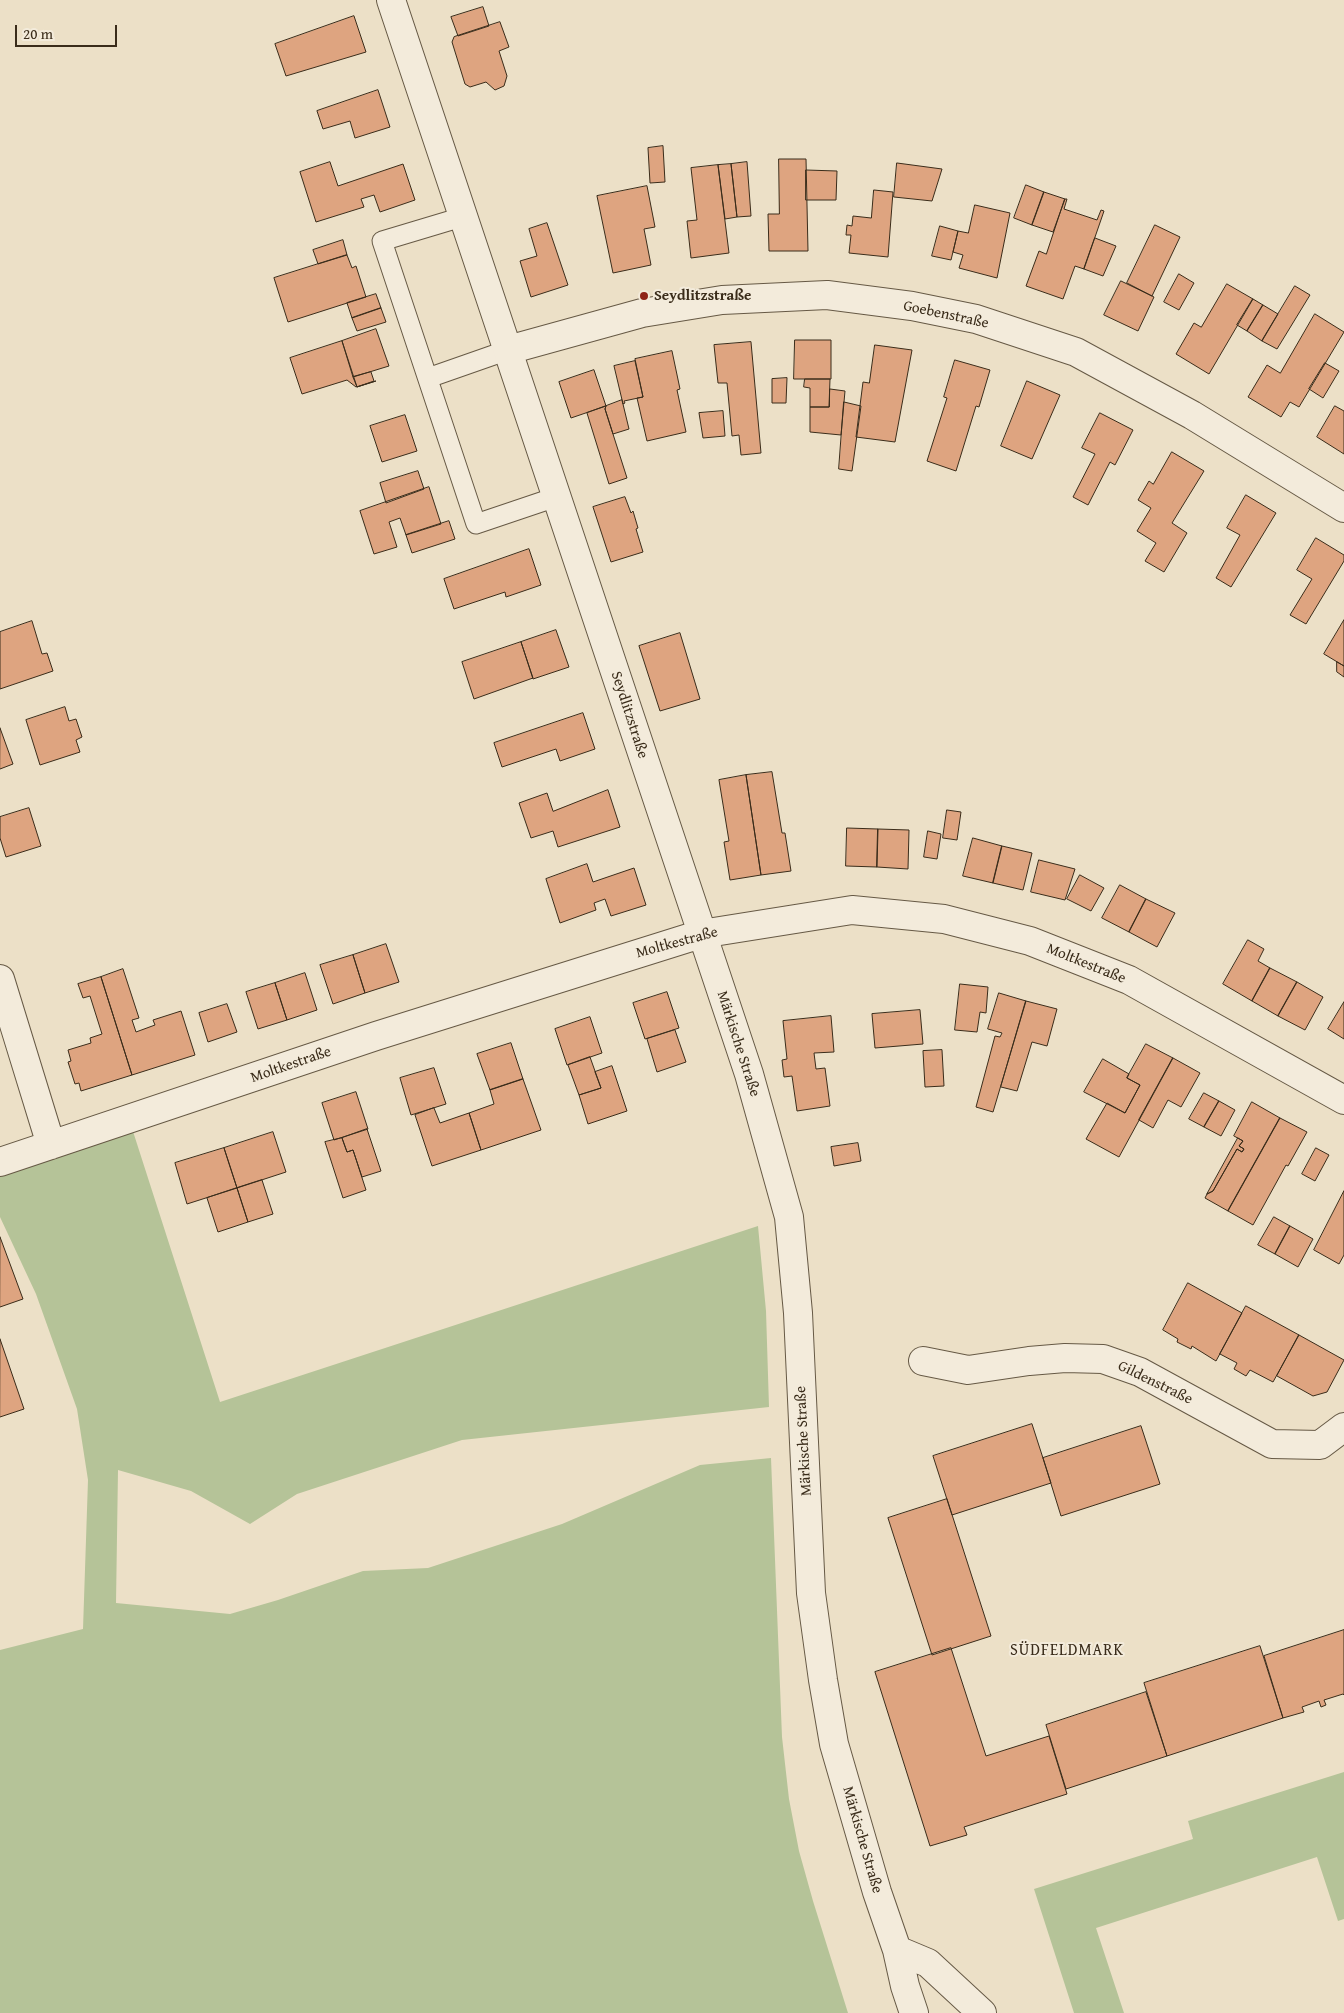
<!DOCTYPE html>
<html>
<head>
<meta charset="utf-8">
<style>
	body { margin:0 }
	#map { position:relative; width:1344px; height:2013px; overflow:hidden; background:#ece0c7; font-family:"Gentium Book Plus",serif }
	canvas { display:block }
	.scale { position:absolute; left:15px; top:25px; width:102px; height:22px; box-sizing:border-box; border:2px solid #3a2c1a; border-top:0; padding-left:6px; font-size:15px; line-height:18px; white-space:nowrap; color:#3a2c1a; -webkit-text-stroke:4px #f3ebdb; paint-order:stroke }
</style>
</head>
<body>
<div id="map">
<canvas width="1344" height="2013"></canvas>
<div class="scale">20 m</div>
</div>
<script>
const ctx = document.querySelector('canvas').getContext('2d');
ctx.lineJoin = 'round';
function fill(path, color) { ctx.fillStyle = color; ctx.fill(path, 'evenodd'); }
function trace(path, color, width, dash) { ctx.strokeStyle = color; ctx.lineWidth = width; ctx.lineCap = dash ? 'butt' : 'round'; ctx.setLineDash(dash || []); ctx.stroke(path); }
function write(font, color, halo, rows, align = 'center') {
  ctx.font = font + ' "Gentium Book Plus",serif'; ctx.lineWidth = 4; ctx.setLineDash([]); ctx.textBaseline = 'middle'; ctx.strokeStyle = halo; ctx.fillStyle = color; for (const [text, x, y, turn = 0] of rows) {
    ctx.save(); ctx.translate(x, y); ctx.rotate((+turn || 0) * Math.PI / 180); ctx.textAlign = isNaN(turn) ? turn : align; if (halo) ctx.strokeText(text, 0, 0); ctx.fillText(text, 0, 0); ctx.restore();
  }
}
fill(new Path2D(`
	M129,1119l91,283 538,-176 8,85 3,96 -307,33 -165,54 -47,30 -59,-33 -73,-21 -2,133 114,11 48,-14 85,-29 65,-3 134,-44 138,-59 71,-7 11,279 7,62 10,52 14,50 35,112h-848v-363l83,-21 5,-149 -11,-71 -41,-115 -36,-77v-55z
	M1344,1772v147l-6,2 -21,-64 -221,71 28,85h-50l-40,-124 159,-50 -5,-18z`), '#b5c398');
const building = new Path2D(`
	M483,7l6,19 -31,10 -7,-19z
	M354,16l12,36 -80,24 -11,-32z
	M500,22l9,25 -10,4 8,25 -3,10 -9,4 -9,-8 -16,5 -5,-3 -13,-42 2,-5z
	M378,90l12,37 -35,11 -5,-17 -27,8 -6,-18z
	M663,146l2,36 -15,1 -2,-35z
	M779,159h27l2,92h-39l-1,-37h11z
	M330,162l8,24 65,-22 12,36 -35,12 -6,-17 -13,4 3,8 -48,15 -16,-50z
	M747,162l4,54 -14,1 -6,-53z
	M897,163l45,6 -10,32 -38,-4z
	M731,164l6,53 -12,2 -7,-54z
	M718,165l11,88 -38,5 -4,-37 10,-1 -6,-52z
	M806,170l31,1 -1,29h-30z
	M1026,185l18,7 -12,33 -18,-7z
	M647,186l8,41 -11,2 7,36 -38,8 -16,-77z
	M874,190l19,2 -5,65 -39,-4 2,-18h-5l1,-10 5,1 1,-10 18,2z
	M1044,192l21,7 -12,33 -21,-7z
	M1065,199h2l-3,10 33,11 4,-10 3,1 -20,58 -9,-3 -12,33 -37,-13 13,-35 7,3z
	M975,205l35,8 -13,65 -38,-10 4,-13 -10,-3 5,-21 10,2z
	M547,223l21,62 -37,12 -11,-36 17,-5 -8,-27z
	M1155,225l25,12 -28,59 -25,-13z
	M940,226l18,5 -7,29 -19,-4z
	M1095,238l21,8 -13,30 -19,-7z
	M343,240l4,15 -29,9 -5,-14z
	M347,255l5,13 4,-2 10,31 -78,25 -14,-44z
	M1179,274l15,9 -15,27 -15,-8z
	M1121,281l33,16 -16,34 -34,-16z
	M1227,284l26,15 -44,75 -33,-20 18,-31 7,4z
	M1295,286l15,9 -33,54 -15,-8z
	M376,294l5,14 -29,10 -5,-15z
	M1253,299l10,6 -16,26 -10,-6z
	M1263,305l15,9 -16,27 -15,-10z
	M381,308l5,14 -29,9 -5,-13z
	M1315,314l29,18 -45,75 -9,-5 -9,15 -33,-20 19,-32 13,8z
	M376,329l13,37 -36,11 -11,-36z
	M795,340h36v39h-37z
	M342,341l15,46 19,-6 -20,6 -9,-7 -45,14 -12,-36z
	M751,342l10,111 -20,2 -2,-20 -7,1 -5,-53h-9l-4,-38z
	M875,345l37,5 -17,92 -39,-5 7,-55 6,1z
	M672,351l8,38 -3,1 9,42 -39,9 -10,-43 6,-1 -8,-38z
	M955,360l35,10 -11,37 -3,-1 -20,65 -29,-10 20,-63 -3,-1z
	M635,361l8,36 -19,4 1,2 -2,1 -9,-38z
	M1325,363l14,8 -16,27 -14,-9z
	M594,370l12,36 -35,12 -12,-36z
	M371,372l3,9 -17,6 -4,-10z
	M787,378l-1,25h-14v-24z
	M805,379h25l-1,28h-19v-19l-6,-1z
	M1027,381l33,14 -28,64 -31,-13z
	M830,389l15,2 -4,44 -31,-3v-25h19z
	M622,400l7,29 -16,5 -8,-25 1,-3z
	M844,402l17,4 -9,65 -13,-2z
	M606,406l-1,3 22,69 -18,6 -22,-71z
	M1335,406l9,5v43l-27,-17z
	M723,411l2,25 -22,2 -4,-25z
	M1100,413l33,17 -18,35 -5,-3 -22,43 -15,-8 22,-43 -13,-6z
	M405,415l12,36 -35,11 -12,-36z
	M1172,452l32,19 -32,52 15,10 -23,39 -19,-11 11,-18 -19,-12 14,-23 -13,-8 11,-19 4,3z
	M418,471l6,18 -38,14 -6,-20z
	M429,487l12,37 -35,11 -6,-17 -11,4 8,25 -23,7 -14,-43z
	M1246,495l30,18 -45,74 -15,-9 24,-43 -13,-7z
	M625,497l6,16 2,-2 5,17 -2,1 7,23 -32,10 -18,-55z
	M449,521l6,18 -43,14 -6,-18z
	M1316,538l28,17v6l-38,63 -16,-9 22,-36 -15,-9z
	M529,549l12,36 -35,12 -1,-5 -51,17 -10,-30z
	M1344,620v46l-20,-12z
	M32,621l10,33 5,-1 6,18 -53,18v-57z
	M556,630l13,37 -36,12 -12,-37z
	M680,633l20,66 -40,12 -21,-65z
	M521,642l12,36 -59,21 -12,-37z
	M1337,662l7,4v11l-7,-5z
	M65,707l4,14 7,-2 6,18 -6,3 4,12 -40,13 -14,-45z
	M583,713l12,36 -35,12 -4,-12 -54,18 -8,-24z
	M0,728l13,36 -13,5z
	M772,772l10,61h3l6,38 -30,4 -15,-100z
	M746,775l15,100 -31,5 -6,-38 5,-1 -10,-61z
	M608,790l12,37 -62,20 -5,-16 -22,7 -12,-35 28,-10 6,18z
	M29,808l12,38 -35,11 -6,-19v-21z
	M947,810l14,2 -4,28 -14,-2z
	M847,828l31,1 -1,38 -31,-1z
	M878,829l31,1 -1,39 -31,-2z
	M928,831l13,3 -4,25 -13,-2z
	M973,838l29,8 -9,37 -30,-7z
	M1002,846l30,7 -9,37 -30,-7z
	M1039,860l36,9 -10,31 -34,-8z
	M587,864l6,18 41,-14 12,37 -35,11 -6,-17 -11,4 2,7 -36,13 -14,-44z
	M1080,875l24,13 -13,23 -24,-12z
	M1120,885l26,14 -17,33 -27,-14z
	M1146,899l29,14 -18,34 -28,-15z
	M1248,940l16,9 -6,12 12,7 -18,33 -29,-17z
	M386,944l13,38 -34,11 -12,-38z
	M353,955l12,38 -32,11 -13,-39z
	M1270,968l27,14 -19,34 -26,-15z
	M123,969l16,49 -7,2 4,12 19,-7 -2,-5 28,-9 14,44 -63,20 -31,-98z
	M305,973l12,37 -30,10 -12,-37z
	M101,977l31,98 -51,16 -2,-8 -4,1 -7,-22 3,-1 -3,-11 23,-7 -1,-5 12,-4 -12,-38 -7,2 -5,-14z
	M1297,982l26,15 -18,33 -27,-14z
	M275,983l12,37 -29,9 -12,-37z
	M960,984l28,3 -2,26 -6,-1 -3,20 -22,-2z
	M667,992l12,36 -34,11 -12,-36z
	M999,993l27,8 -33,111 -17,-5 19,-71 5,1 2,-4 -14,-4z
	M1026,1001l31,8 -10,37 -15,-4 -15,49 -16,-4z
	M1344,1002v37l-16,-10z
	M227,1004l10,28 -29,10 -9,-29z
	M920,1010l3,34 -48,4 -3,-34z
	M831,1016l3,36 -20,1 2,16 9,-1 5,38 -33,5 -5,-35 -8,1 -2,-17 5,-1 -4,-38z
	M590,1017l12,36 -35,12 -12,-36z
	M675,1030l11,32 -29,10 -10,-33z
	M511,1043l12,36 -33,11 -13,-36z
	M1146,1044l27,14 -54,99 -33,-18 21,-36 18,10 15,-28 -13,-7z
	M942,1050l2,36 -19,1 -2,-36z
	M590,1057l11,31 -22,7 -11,-30z
	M1173,1058l27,15 -19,34 -13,-7 -15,28 -14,-8z
	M1103,1059l26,15 -2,4 13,7 -15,28 -41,-21z
	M612,1066l15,45 -39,13 -9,-29 22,-7 -6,-16z
	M434,1068l12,36 -35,11 -11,-37z
	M523,1079l18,51 -60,20 -12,-37 25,-9 -4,-14z
	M356,1092l12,37 -34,11 -12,-37z
	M1204,1093l15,8 -15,26 -15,-8z
	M1219,1101l16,9 -14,26 -17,-9z
	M1252,1102l28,16 -52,93 -23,-13 2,-4 6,-3 24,-42 5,3 2,-3 -5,-3 4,-5 -9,-5z
	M434,1108l6,15 29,-10 12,37 -49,16 -17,-51z
	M1280,1118l27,14 -19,34 -2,-1 -33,60 -25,-14z
	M367,1129l14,42 -19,6 -9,-27 -6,2 -5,-14z
	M273,1132l13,40 -49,16 -13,-40z
	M342,1138l5,14 6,-2 13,40 -23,8 -18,-56z
	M1238,1138l5,3 -4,5 5,3 -2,3 -5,-3 -24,42 -6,3z
	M858,1143l3,18 -27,5 -3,-19z
	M224,1148l13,40 -50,16 -12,-41z
	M1316,1148l13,7 -14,26 -13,-7z
	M262,1180l11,34 -25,8 -11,-34z
	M237,1188l11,34 -30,10 -11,-34z
	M1344,1191v64l-5,9 -25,-14z
	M1274,1217l16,9 -15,28 -17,-9z
	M1290,1226l23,13 -15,28 -23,-13z
	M0,1237l23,62 -23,8z
	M1188,1283l54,30 -26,48 -24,-15 -1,3 -14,-7 1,-3 -15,-9z
	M1246,1306l53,29 -26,47 -23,-12 -4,6 -12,-7 3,-6 -17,-9z
	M1299,1335l45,25 -17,32 -14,4 -36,-20z
	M0,1339l24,70 -24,8z
	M1032,1424l19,59 -99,32 -19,-59z
	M1141,1426l19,58 -99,32 -18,-58z
	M947,1499l44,137 -59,19 -44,-137z
	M1344,1630v65l-1,-1 -19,6 2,5 -5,2 -2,-6 -17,6 2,5 -21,6 -19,-62z
	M1260,1646l23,72 -116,38 -23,-73z
	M951,1648l35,108 63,-20 18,58 -103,33 3,8 -37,11 -55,-174z
	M1146,1692l21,64 -101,33 -20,-64z`);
fill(building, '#dea480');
trace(building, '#3a2c1a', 1);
const service = new Path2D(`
	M462,217l-80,24 94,283 80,-27
	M428,378l80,-28`);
const minor = new Path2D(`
	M391,0l358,1074 40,143 9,96 13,280 12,87 11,64 43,148 20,58 8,36 9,27
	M508,350l134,-37 80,-13 105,-5 85,11 64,13 100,33 116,63 152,93
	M0,979l51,166
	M0,1162l376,-126 325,-102 151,-24 92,9 86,22 99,39 215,120
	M923,1361l45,9 61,-9 36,-3 38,1 37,13 132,72 48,1 24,-18
	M897,1950l31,13 54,50`);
trace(service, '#665945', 21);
trace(minor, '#665945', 30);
trace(service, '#f3ebdb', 19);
trace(minor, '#f3ebdb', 28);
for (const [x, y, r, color] of [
	[644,296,5,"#8f2418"]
]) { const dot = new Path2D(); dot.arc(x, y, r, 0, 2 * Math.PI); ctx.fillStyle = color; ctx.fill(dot); trace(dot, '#f3ebdb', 2); }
write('bold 15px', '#3a2c1a', '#f3ebdb', [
	["Seydlitzstraße",654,296]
], 'left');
write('15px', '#3a2c1a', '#f3ebdb', [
	["Goebenstraße",946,315,12],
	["Seydlitzstraße",629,715,72],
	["Moltkestraße",677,943,-15],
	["Moltkestraße",1086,964,22],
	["Märkische Straße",738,1044,72],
	["Moltkestraße",291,1065,-19],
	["Gildenstraße",1155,1383,26],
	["Märkische Straße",804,1441,-93],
	["Märkische Straße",862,1840,74]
]);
ctx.letterSpacing = '1px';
write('16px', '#3a2c1a', '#f3ebdb', [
	["SÜDFELDMARK",1067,1651]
]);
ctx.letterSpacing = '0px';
</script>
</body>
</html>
